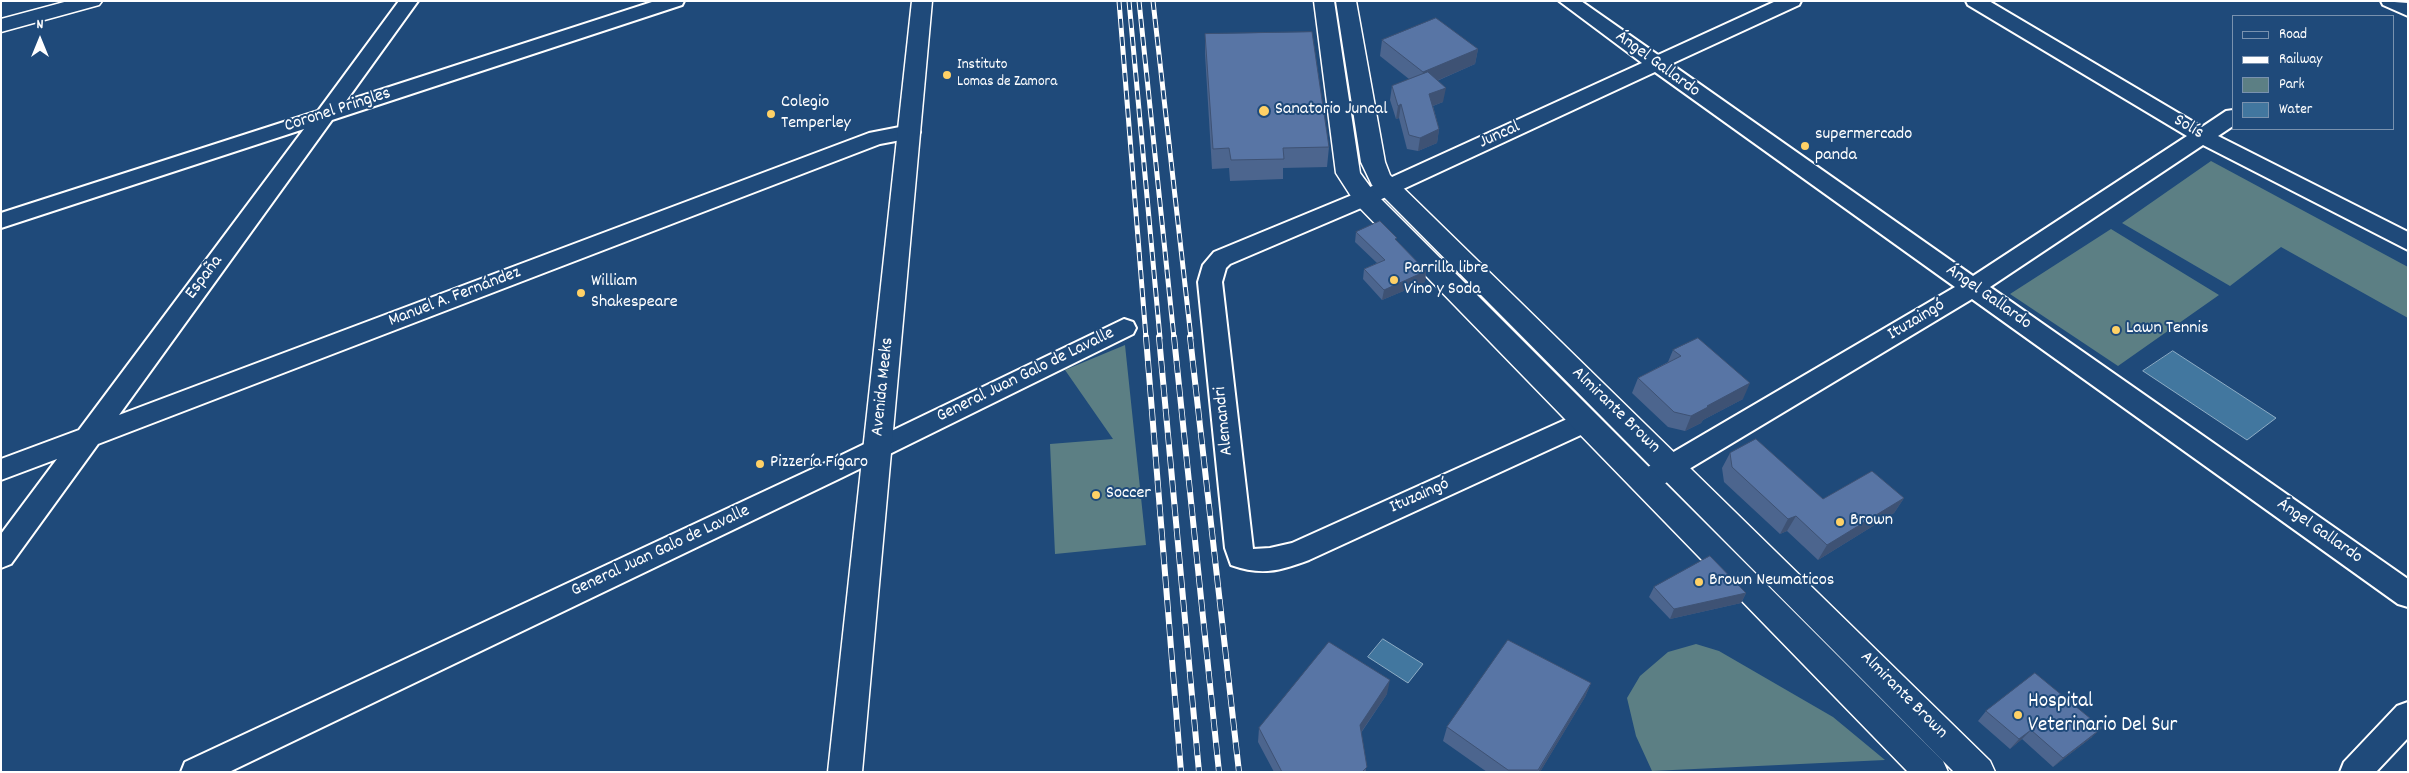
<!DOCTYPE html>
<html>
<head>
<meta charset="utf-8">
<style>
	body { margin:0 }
	#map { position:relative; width:2409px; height:773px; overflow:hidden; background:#1f4a7a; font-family:Dekko,sans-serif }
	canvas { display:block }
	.frame { position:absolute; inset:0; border:2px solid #fff; pointer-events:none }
	.legend { position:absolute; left:2232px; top:15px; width:162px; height:115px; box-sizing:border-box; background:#1f4a7a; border:1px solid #7992af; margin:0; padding:6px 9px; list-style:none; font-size:15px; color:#fff }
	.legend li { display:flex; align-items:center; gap:10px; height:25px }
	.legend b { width:25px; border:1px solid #7992af }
	.north { position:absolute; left:15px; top:15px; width:50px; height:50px; -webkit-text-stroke:4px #1f4a7a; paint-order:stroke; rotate:0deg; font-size:14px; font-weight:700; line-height:20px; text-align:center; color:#fff }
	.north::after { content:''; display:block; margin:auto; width:18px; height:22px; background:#fff; clip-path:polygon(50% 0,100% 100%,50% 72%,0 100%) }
</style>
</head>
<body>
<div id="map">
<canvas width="2409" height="773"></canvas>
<div class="frame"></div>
<ul class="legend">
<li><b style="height:6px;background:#1f4a7a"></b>Road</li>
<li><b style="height:6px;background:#fff"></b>Railway</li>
<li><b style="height:14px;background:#5c7f84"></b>Park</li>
<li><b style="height:14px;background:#42779f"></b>Water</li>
</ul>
<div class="north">N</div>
</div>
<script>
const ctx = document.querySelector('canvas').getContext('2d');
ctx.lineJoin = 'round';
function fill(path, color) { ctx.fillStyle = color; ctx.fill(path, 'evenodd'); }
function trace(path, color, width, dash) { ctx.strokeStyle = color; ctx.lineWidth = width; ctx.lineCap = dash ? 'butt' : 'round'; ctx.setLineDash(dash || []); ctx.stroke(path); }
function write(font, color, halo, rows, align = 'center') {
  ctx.font = font + ' Dekko,sans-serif'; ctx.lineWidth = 4; ctx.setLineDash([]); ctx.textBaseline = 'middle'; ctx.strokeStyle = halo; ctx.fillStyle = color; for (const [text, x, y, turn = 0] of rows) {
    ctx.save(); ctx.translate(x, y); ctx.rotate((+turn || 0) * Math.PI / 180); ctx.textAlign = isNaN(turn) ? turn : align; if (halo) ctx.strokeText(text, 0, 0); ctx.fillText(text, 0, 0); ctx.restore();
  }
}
fill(new Path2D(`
	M2211,161l197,106v51l-127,-71 -51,39 -108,-63z
	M2111,229l108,66 -101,71 -108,-72z
	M1125,345l21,200 -91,9 -5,-110 63,-5 -48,-69z
	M1696,644l23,7 114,66 52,43 -233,11 -16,-35 -9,-38 13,-22 28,-24z`), '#5c7f84');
const water = new Path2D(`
	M2173,351l103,67 -29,22 -104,-69z
	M1383,639l40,25 -15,19 -40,-26z`);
fill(water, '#42779f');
trace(water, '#8eadc5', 1);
const minor = new Path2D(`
	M399,1h19l-72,100 309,-100h29l-2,4 -350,115 -213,295 750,-282 41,-8 7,2 3,5 -3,5 -37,7 -782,300 -87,120 -10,4v-34l56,-75 -56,21v-21l78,-29 225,-301 -303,99v-15l317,-102z
	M1559,1h22l77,54 118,-54h25l-2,4 -128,59 302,212 214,-140 -219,-131 -2,-4h23l213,126 24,-16 7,-1v16l-15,10 190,96v18l-205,-105 -213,142 418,292v28l-10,-3 -426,-305 -318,191 -9,3 -9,-3 -4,-8 4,-8 319,-187 -300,-215 -282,131 -143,61 -4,4 -4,14 31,267 17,-1 22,-5 284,-128 9,-3 9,3 4,7 -4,7 -285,131c-30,11 -47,16 -78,5l-6,-17 -27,-266 5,-17 11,-13 143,-59 285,-130z
	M2381,1l27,2v13l-25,-11z
	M1124,319l9,3 3,6 -3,6 -290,143 -614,295h-48l4,-10 640,-299z
	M2408,702v36l-32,34h-36l4,-10 53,-56z`);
const tertiary = new Path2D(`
	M912,1h20l-70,771h-34z`);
const secondary = new Path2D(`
	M68,1h34l-3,4 -98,27v-13z
	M1314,1h20l26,172 14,19 569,569 5,11h-40l-552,-568 -20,-31z
	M1336,1h20l29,161 5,13 600,586 5,11h-41l-582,-587 -11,-23z`);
trace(minor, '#fff', 4);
trace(tertiary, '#fff', 3);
trace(secondary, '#fff', 3);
fill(minor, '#1f4a7a');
fill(tertiary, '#1f4a7a');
fill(secondary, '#1f4a7a');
const railFar1 = new Path2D(`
	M1119,1l27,337
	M1129,1l31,337
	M1139,1l35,337
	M1153,1l38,337`);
const rail = new Path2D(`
	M1146,337l35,435
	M1159,337l40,435
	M1174,337l45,435
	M1190,337l49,435`);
trace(railFar1, '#fff', 5);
trace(rail, '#fff', 6);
trace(railFar1, '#1f4a7a', 3, [9]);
trace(rail, '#1f4a7a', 4.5, [12]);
fill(new Path2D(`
	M1205,34l124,113 -2,20 -44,1v11l-53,2 -1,-13 -17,1 -7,-115z
	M1382,40l96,9 -3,15 -38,17 6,21 -10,4 6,23 -2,14 -19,8 -11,-2 -8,-31 -3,1 -6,-19 2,-14 17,-7 -29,-23z
	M1356,232l41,9 29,30 -1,11 -43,18 -19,-21 1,-10 13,-6 -22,-21z
	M1673,350l70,49 -40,21 -2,3 -16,8 -17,-4 -36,-34 6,-15 30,-16z
	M1730,453l93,46 81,-1 -10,15 -76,47 -31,-29 -7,3 -56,-52 -2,-14z
	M1654,587l92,6 -5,10 -71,16 -21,-22z
	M1591,683l-6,14 -45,75h-53l-44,-31 4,-14z
	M1387,694l-26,39 5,39h-92l-16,-30 1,-14z
	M1986,711l106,26 -39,30 -31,-28 -12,10 -32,-28z`), '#4c658e');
fill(new Path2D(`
	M1478,49l-3,15 -55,24 3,-16z
	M1446,88l-3,14 -16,6 2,-14z
	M1401,104l-2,14 -3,1 2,-13z
	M1439,129l-2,14 -19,8 2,-13z
	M1426,271l-1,11 -43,18 2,-10z
	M1750,383l-7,16 -40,21 -2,3 -16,8 6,-15 16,-10z
	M1904,498l-10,15 -76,47 9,-15z
	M1796,516l-9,15 -7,3 8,-15z
	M1746,593l-5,10 -71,16 4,-10z
	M1390,680l-3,14 -30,44 3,-13z
	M1591,683l-6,14 -45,75h-2z
	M2102,728l-10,9 -39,30 10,-9z
	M2031,730l-9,9 -12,10 9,-10z`), '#3e5274');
const building = new Path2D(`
	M1436,18l42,31 -55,23 -41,-32z
	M1312,32l17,115 -46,1 1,11 -53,1 -2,-12 -16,1 -8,-115z
	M1428,72l18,16 -17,6 10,35 -19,9 -11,-3 -8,-31 -3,2 -6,-20z
	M1380,221l17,17 -2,1 31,32 -42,19 -20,-21 21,-9 -29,-28z
	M1698,338l52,45 -43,23 1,1 -17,9 -17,-4 -36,-34 43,-22 -8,-6z
	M1756,439l67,60 49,-28 32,27 -77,47 -31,-29 -8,3 -56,-52 -2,-14z
	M1710,556l36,37 -72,16 -20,-22z
	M1508,640l83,43 -53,87h-30l-61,-43z
	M1329,642l61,38 -30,45 7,42 -5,5h-80l-23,-44z
	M2035,673l67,55 -39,30 -32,-28 -12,9 -33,-28z`);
fill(building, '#5875a5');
trace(building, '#3e5274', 1);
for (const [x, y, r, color] of [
	[947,75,5,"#ffd166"],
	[1264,111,6,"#ffd166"],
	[771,114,5,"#ffd166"],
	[1805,146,5,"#ffd166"],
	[1394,280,5,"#ffd166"],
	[581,293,5,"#ffd166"],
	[2116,330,5,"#ffd166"],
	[760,464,5,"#ffd166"],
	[1096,495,5,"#ffd166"],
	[1840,522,5,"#ffd166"],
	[1699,582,5,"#ffd166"],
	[2018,715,5,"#ffd166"]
]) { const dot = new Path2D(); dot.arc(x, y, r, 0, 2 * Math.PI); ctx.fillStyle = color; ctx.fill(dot); trace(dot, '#1f4a7a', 2); }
write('15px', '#fff', '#1f4a7a', [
	["Instituto",957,66],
	["Lomas de Zamora",957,83]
], 'left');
write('18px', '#fff', '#1f4a7a', [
	["Ángel Gallardo",1657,65,36],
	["Coronel Pringles",338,111,-18],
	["Solís",2188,128,30],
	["Juncal",1500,136,-24],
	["España",205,278,-53],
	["Manuel A. Fernández",455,298,-21],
	["Ángel Gallardo",1988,298,35],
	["Ituzaingó",1917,321,-31],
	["General Juan Galo de Lavalle",1026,376,-26],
	["Avenida Meeks",884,387,-84],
	["Almirante Brown",1615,411,44],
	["Alemandri",1225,421,-96],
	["Ituzaingó",1420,497,-24],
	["Ángel Gallardo",2319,532,35],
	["General Juan Galo de Lavalle",661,552,-25],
	["Almirante Brown",1903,696,45]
]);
write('18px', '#fff', '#1f4a7a', [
	["Colegio",781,104],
	["Temperley",781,125],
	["Sanatorio Juncal",1275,111],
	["supermercado",1815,136],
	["panda",1815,157],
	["Parrilla libre",1404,270],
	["Vino y Soda",1404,291],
	["William",591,283],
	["Shakespeare",591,304],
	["Lawn Tennis",2126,330],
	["Pizzería Fígaro",770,464],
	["Soccer",1106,495],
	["Brown",1850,522],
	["Brown Neumaticos",1709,582]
], 'left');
write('21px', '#fff', '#1f4a7a', [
	["Hospital",2028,703],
	["Veterinario Del Sur",2028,727]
], 'left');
</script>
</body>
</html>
